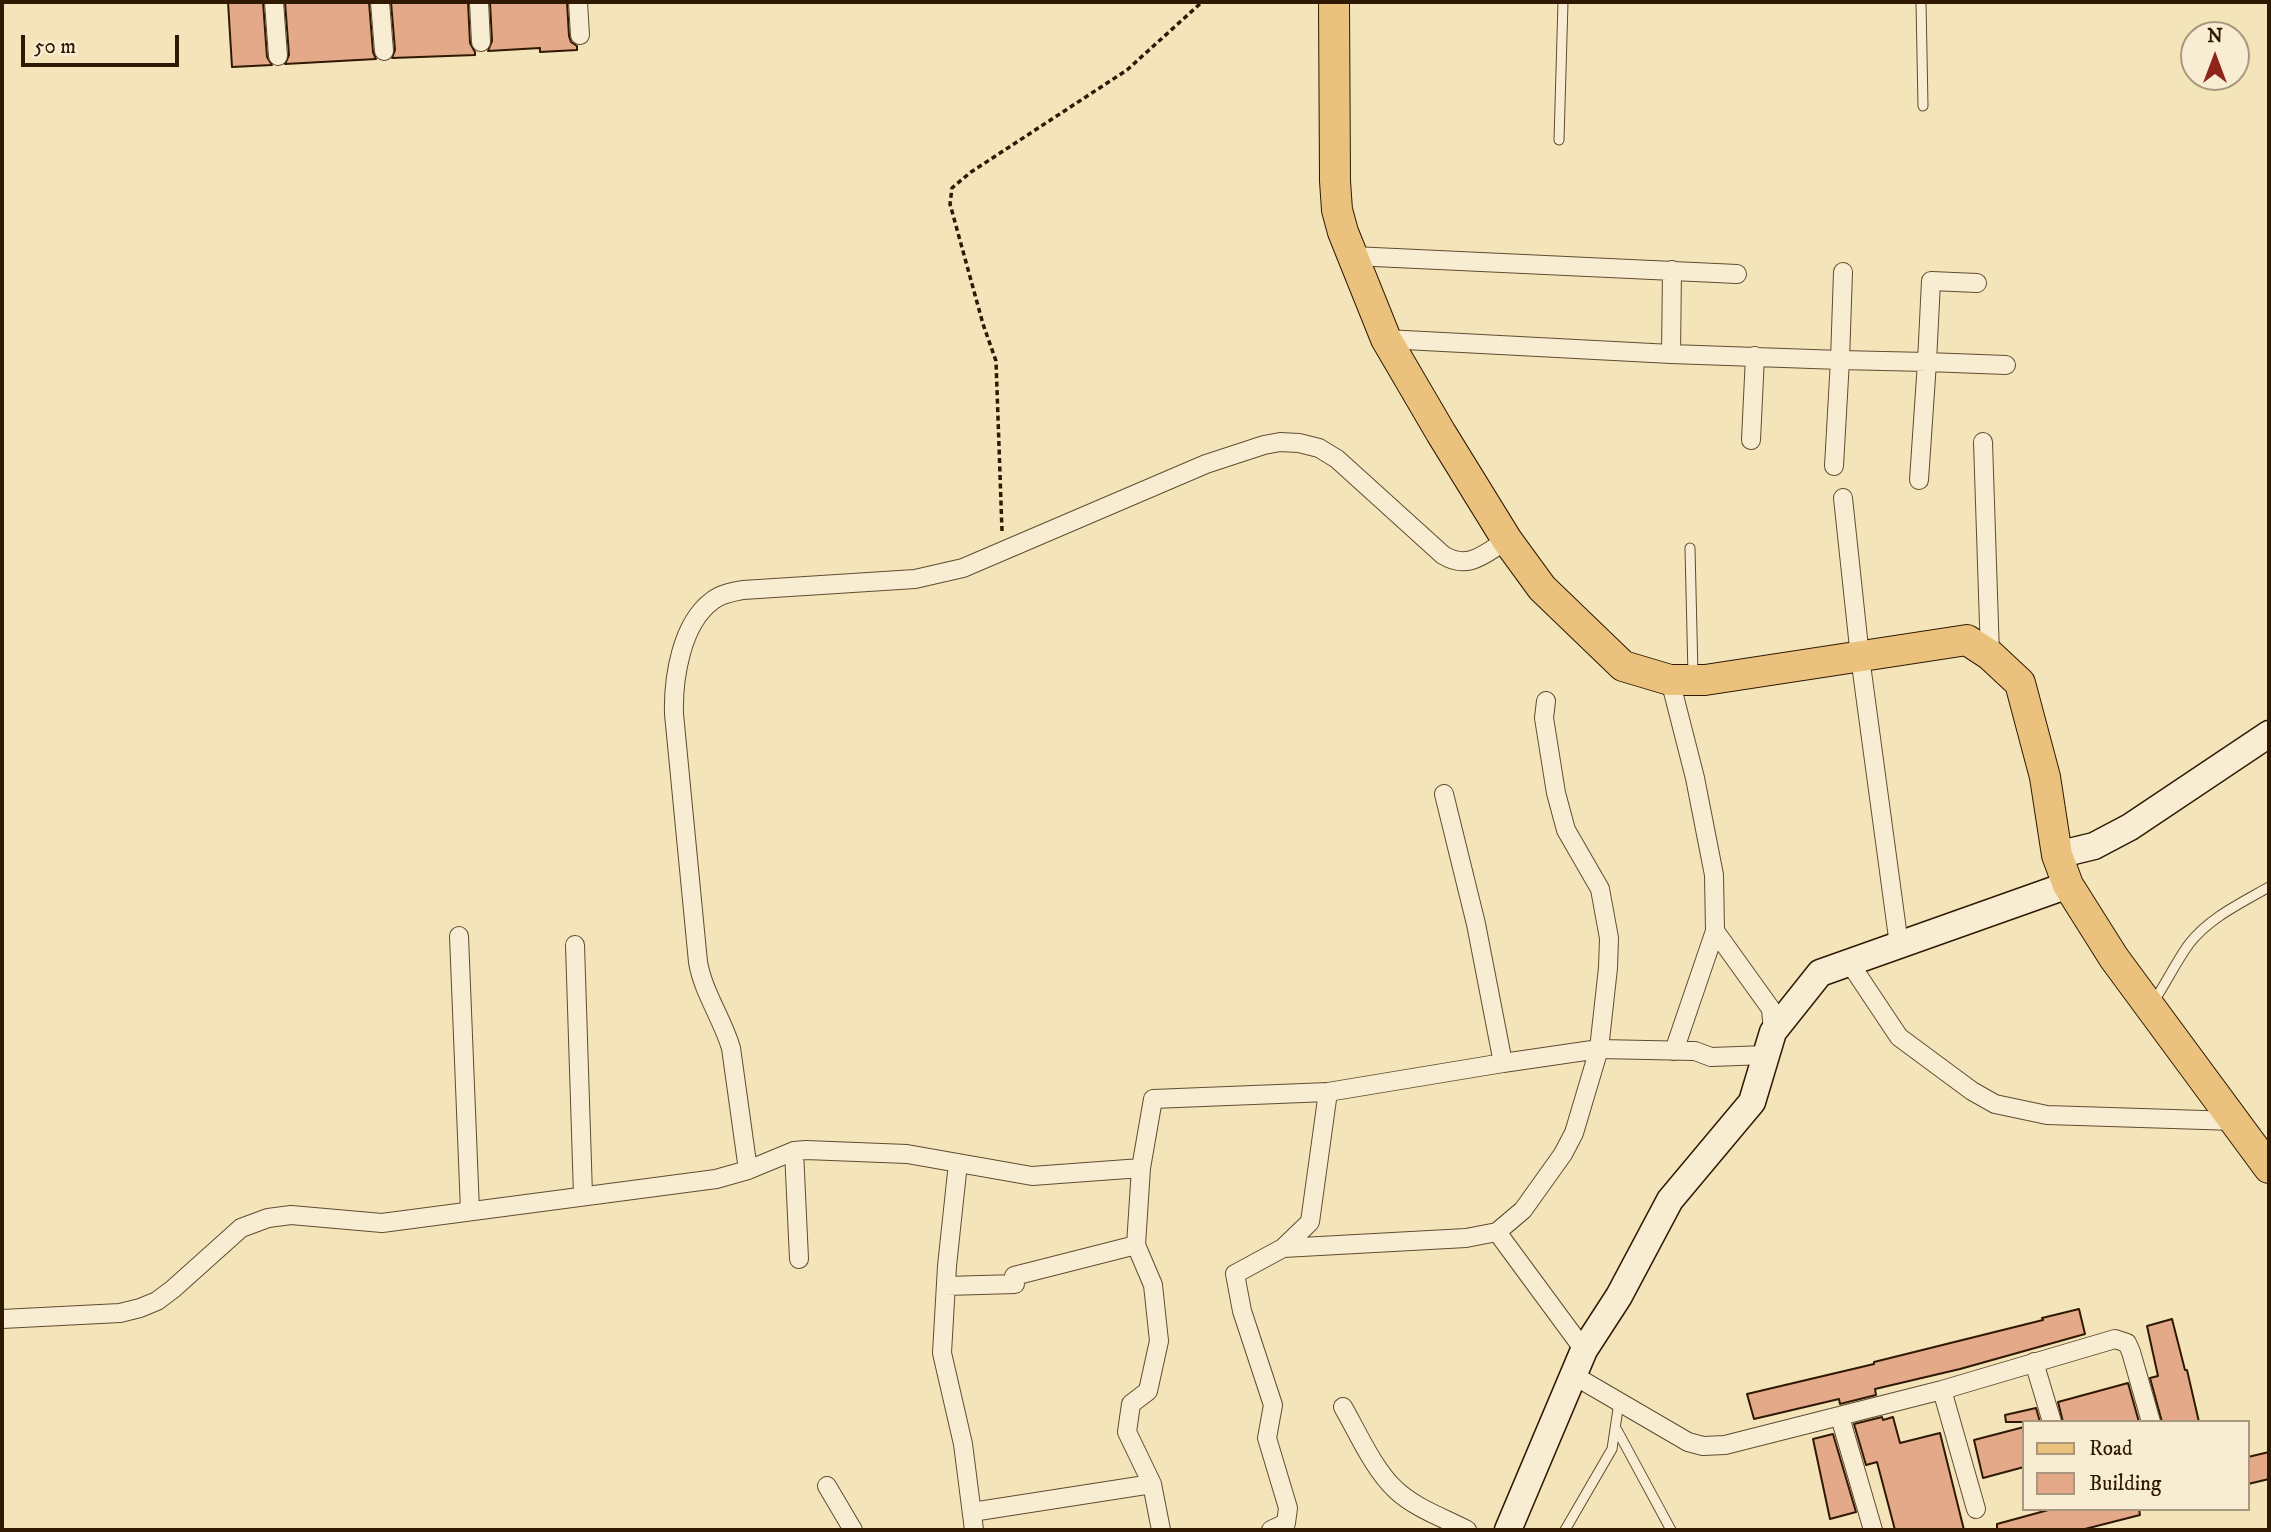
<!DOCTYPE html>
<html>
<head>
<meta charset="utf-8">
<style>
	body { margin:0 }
	#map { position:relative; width:2271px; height:1532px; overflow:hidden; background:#f4e4ba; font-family:"IM FELL DW Pica",serif }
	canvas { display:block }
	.frame { position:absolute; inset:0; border:4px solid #2f1902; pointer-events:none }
	.legend { position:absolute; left:2022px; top:1420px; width:228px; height:91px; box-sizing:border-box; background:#f8edd2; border:2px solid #a8987f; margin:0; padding:9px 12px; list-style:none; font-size:21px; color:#2f1902 }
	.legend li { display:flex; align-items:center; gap:14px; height:35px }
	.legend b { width:35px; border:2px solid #a8987f }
	.north { position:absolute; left:2180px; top:21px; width:70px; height:70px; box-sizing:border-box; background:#f8edd2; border:2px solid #a8987f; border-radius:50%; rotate:0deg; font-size:19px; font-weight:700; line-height:28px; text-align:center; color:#2f1902 }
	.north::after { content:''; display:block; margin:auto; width:24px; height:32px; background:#8f2418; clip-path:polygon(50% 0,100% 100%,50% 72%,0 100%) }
	.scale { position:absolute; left:21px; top:35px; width:158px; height:32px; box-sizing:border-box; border:4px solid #2f1902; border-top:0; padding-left:9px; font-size:21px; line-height:24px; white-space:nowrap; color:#2f1902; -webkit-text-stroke:5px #f8edd2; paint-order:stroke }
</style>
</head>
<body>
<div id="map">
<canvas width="2271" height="1532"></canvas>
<div class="frame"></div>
<ul class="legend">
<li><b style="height:9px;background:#eac27d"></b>Road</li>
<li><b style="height:19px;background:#e4a989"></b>Building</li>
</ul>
<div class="north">N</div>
<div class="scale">50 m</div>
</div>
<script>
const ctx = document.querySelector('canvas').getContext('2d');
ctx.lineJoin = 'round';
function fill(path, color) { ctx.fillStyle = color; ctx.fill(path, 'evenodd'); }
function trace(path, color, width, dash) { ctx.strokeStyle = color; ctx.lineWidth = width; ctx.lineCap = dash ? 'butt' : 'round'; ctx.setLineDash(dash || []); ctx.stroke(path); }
const building = new Path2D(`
	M228,2h35l4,55 5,8 -40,2z
	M285,2h84l4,50 3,7 -91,5 4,-9z
	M391,2h77l2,41 5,9v3l-83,3 3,-8z
	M490,2h77l2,34 2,6 6,4v4l-37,2v-4l-52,3 4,-10z
	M2079,1309l6,25 -125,35 -85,20 1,6 -36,9 -1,-5 -85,20 -7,-25 127,-30v-2l169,-42 -1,-2z
	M2172,1319l13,51h2l12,52h-37l-12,-44 8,-2 -11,-50z
	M2128,1383l11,39h-76l-5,-20z
	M2036,1408l4,14h-34l-1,-7z
	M1882,1417l1,3 10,-3 7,26 40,-10 24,97h-69l-18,-68 -11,3 -12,-41z
	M2024,1427v40l-41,11 -9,-38z
	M1833,1434l23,78 -26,7 -17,-80z
	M2269,1452v27l-21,5v-27z
	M2052,1509h87l1,6 -59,15h-84v-6z`);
fill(building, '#e4a989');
trace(building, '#2f1902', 2);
const lane = new Path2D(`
	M1921,2l2,104
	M1559,140l4,-138
	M1690,548l3,127
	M2154,1001c12,-18 22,-39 35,-57 20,-26 52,-41 80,-57
	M1617,1430l54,100
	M1565,1530l47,-81 7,-47`);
const street = new Path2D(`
	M274,2l4,54
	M380,2l4,49
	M479,2l2,40
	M578,2l2,33
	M1353,256l384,18
	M1843,272l-3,88 87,2 -8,118
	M1977,283l-46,-2 -4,81 79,3
	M1386,339l285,15 169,6 -6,106
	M1671,354l1,-84
	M1751,440l4,-84
	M1983,442l7,213
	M1843,498l17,159 39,288
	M1670,680l25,98 19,97 1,56 56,78 2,23
	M459,936l11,275
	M575,945l8,250
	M1849,962l50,75 73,54 23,13 52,11 188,6
	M1674,1051l41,-120
	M1503,1063l96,-14 9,-81 1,-30 -9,-49 -34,-59 -10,-37 -12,-75 2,-17
	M794,1151l5,108
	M958,1163l-11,103 -5,87 21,91 11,86
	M748,1170l-17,-122c-9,-30 -28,-56 -33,-86l-24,-248c-1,-35 7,-90 38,-113 8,-7 20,-9 31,-11l172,-11 48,-11 243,-104 58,-19 16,-3 19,1 20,5 18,11 106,96c26,16 42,-2 64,-15
	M1497,1232l87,118
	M1283,1248l183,-10 31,-6 26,-22 40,-56 11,-21 25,-84 96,2 16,6 55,-2
	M1014,1276l122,-31
	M946,1286l69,-2
	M2,1319l118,-6 20,-5 17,-7 16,-12 68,-61 27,-10 23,-3 91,8 334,-44 32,-9 46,-19 12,-1 101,4 125,22 109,-8
	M2034,1362l18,60
	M1573,1375l115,67 15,4 22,-1 217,-55 173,-51 12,4 4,9 20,70
	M1942,1390l34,119
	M1343,1407c15,26 31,63 53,83 19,18 48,28 71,40
	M1840,1417l33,113
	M827,1486l26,44
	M972,1512l180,-28
	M1161,1530l-9,-46 -25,-52 4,-28 17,-13 11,-50 -6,-56 -17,-40 5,-77 12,-69 175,-7
	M1271,1530l15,-7 2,-15 -21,-70 6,-33 -31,-94 -7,-37 48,-26 27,-26 18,-130 175,-29 -27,-139 -32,-130`);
const secondary = new Path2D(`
	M2057,855l37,-9 36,-19 139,-93
	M1508,1530l76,-180 35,-54 51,-96 82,-98 21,-70 47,-59 248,-88`);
const primary = new Path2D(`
	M1334,2l1,179 2,29 6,22 43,107 55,94 66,107 35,48 81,78 47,14h35l262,-40 23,15 30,28 25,94 12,78 11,30 46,73 155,210`);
trace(lane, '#604c30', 11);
trace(street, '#604c30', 20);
trace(secondary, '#2f1902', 29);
trace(primary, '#2f1902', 32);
trace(new Path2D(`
	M1002,531l-6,-170 -13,-37 -33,-120 2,-16 19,-16 156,-102 75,-68`), '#2f1902', 3.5, [5, 3.5]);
trace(lane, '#f8edd2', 9);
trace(street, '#f8edd2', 18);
trace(secondary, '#f8edd2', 26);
trace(primary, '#eac27d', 30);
</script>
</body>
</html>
